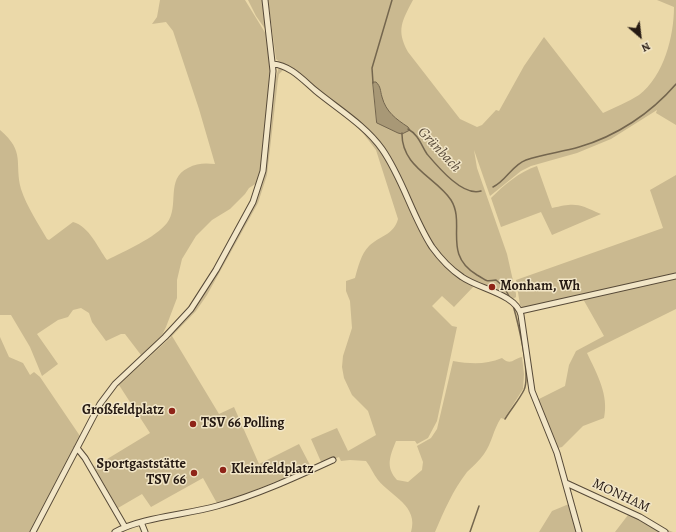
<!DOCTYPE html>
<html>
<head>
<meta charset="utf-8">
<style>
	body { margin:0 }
	#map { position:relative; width:676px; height:532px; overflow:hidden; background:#ebd9a9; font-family:Alegreya,serif }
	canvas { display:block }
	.north { position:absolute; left:620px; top:16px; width:40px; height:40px; -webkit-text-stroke:3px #f2e6c7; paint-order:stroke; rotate:152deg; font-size:11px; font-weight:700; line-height:16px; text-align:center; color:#261a13 }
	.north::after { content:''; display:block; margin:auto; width:14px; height:18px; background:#261a13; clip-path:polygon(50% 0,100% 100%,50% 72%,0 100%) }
</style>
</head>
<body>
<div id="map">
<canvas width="676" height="532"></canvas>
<div class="north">N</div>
</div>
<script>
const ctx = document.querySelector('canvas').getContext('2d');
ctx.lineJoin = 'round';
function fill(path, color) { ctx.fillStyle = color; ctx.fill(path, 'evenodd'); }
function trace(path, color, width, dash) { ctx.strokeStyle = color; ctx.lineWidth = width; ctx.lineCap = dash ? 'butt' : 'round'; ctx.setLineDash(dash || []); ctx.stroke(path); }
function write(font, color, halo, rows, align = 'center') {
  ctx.font = font + ' Alegreya,serif'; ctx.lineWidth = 3; ctx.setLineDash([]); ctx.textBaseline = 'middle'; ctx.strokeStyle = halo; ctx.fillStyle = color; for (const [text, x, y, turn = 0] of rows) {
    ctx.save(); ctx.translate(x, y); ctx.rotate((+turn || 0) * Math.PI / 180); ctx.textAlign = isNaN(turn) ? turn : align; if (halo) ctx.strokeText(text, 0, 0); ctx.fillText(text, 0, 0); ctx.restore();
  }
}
fill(new Path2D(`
	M160,0h85l24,39 3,28 -11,102 -4,14 -8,5 -4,6 -15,15 -18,11 -16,16 -14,23 -5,21v18l-11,29 -4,8 -21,20 -16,-21h-4l-15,7 -14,-19 -3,-9 -8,-5 -8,2 -5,7 -10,3 -21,14 21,30 -16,12 -12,-29 -19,-32h-11v-185c26,22 14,33 21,59 6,18 17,34 26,50l2,1 24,-18c16,4 25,26 34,38 18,-9 48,-22 60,-37 13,-17 -2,-44 21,-55 9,-5 17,-5 27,-4l-16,-55 -26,-78 -7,-9 -14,2 5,-7z
	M248,0h15l5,33 -12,-17z
	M268,0h145c-11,21 -17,30 -5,52l52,67 17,8 5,-2 14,-15 3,1 25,-45 20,-29 59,76c12,-6 25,-11 36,-18 25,-19 35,-59 35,-88l-17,-7h19v125l-20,-12 1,-3 -46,29 -34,14 -46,13 -10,5 -31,25 -16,-46 3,18 30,86 9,40v3l-3,2 -40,-17 -18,-13 -14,-13 -14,-22 -50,-94 -101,-81z
	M279,67l5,2 -5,5 -1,5 -11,96 -9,28 -51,92 -11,16 -24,25 47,78 15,-7 25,57 40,-20 12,23 -93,38 -15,-27 -52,29 -9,-13 -24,14 -24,-41 56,-34 -31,-48 52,-48 -3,-1 31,-35 38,-64 18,-35 10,-34 10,-88z
	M359,128l23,24 44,87 37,41 11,6 -20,21 -12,-11 -10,10 20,20 5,1 -20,94 -9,17 -11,6 -2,-3h-19c-6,15 -11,26 1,39l11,2 14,-12 1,-8 -6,-16 14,-8 6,-9 16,-68c18,3 32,4 49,-3 9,8 11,1 20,-1l2,17 -1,15 -19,30 -3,-1c-8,12 -9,25 -17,36 -5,7 -11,12 -17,18 -14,18 -23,39 -32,60h-24c8,-26 -20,-36 -33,-52 -5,-6 -7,-13 -12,-19l-16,-1 -9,1 -2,-4 -17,7 -11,-25 26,-11 11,23 28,-16 -8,-24 -16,-16 -8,-17 -2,-11 1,-11 9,-28 -2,-27 -4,-10v-10l9,-3c3,-11 6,-24 14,-32 10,-10 25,-11 29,-27l-22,-69z
	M537,166l15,42c24,-6 27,-4 49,6l-49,21 -11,-23 -40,15 -10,-29c13,-13 28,-26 46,-32z
	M676,175v99l-154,34 -2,-3 -4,-25 147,-52 -13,-38z
	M676,278v31l-89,44c10,21 22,42 17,65l-21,8 -21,21 -4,1 -21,-48 28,-14 4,-21 7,-14 28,-15 -21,-37z
	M0,337l9,20 14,6 7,12 4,-3 6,5 40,59 -17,37 -32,59h-31z
	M569,504l8,28h-38l13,-21z
	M628,515l45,17h-58z`), '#cab990');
const water = new Path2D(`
	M373,82h3c5,5 4,8 6,15 4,15 14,22 26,30l2,3 -8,4 -4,-1 -21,-10z`);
fill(water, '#a89876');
trace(water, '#74664e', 1);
trace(new Path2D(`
	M373,83l-1,-15 20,-68
	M408,129c11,6 13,16 19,25 11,13 36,43 54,37
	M402,133c-1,34 35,45 49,67 15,24 -9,54 26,75 10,5 6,7 19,5l8,7 6,11
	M493,187c13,-6 19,-22 33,-27 17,-6 36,-8 53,-13 38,-11 72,-34 97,-63
	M505,419c6,-10 14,-19 19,-29 7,-16 -6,-67 -11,-85
	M470,532l9,-26`), '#74664e', 1.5);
const street = new Path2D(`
	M273,64c17,1 31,17 43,27 22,18 50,35 66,58 21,30 30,67 50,98 8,11 18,22 30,30 17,12 54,17 59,38l11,76 25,62 22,79
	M520,311l156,-35
	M77,448l8,10 40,69
	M566,483l74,34 25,15
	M141,522l4,10
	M33,532l67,-128 15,-20 50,-47 26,-28 25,-39 37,-68 10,-31 10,-100 -8,-71
	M115,532c28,-15 70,-17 102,-26 40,-11 79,-29 116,-46`);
trace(street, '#574a38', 7);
trace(street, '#f2e6c7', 5);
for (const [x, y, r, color] of [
	[492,287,4,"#8f2418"],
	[172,411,4,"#8f2418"],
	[193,424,4,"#8f2418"],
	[223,470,4,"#8f2418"],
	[194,473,4,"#8f2418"]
]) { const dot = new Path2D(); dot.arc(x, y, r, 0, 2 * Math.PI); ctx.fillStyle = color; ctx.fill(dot); trace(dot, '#f2e6c7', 1.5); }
write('bold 14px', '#261a13', '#f2e6c7', [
	["Monham, Wh",500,287],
	["Großfeldplatz",164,411,"right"],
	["TSV 66 Polling",201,424],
	["Sportgaststätte",186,465,"right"],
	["TSV 66",186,481,"right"],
	["Kleinfeldplatz",231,470]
], 'left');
write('14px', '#261a13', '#f2e6c7', [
	["MONHAM",621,496,25]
]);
write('italic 15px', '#5a4c3b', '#f2e6c7', [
	["Grünbach",439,150,47]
]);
</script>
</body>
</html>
